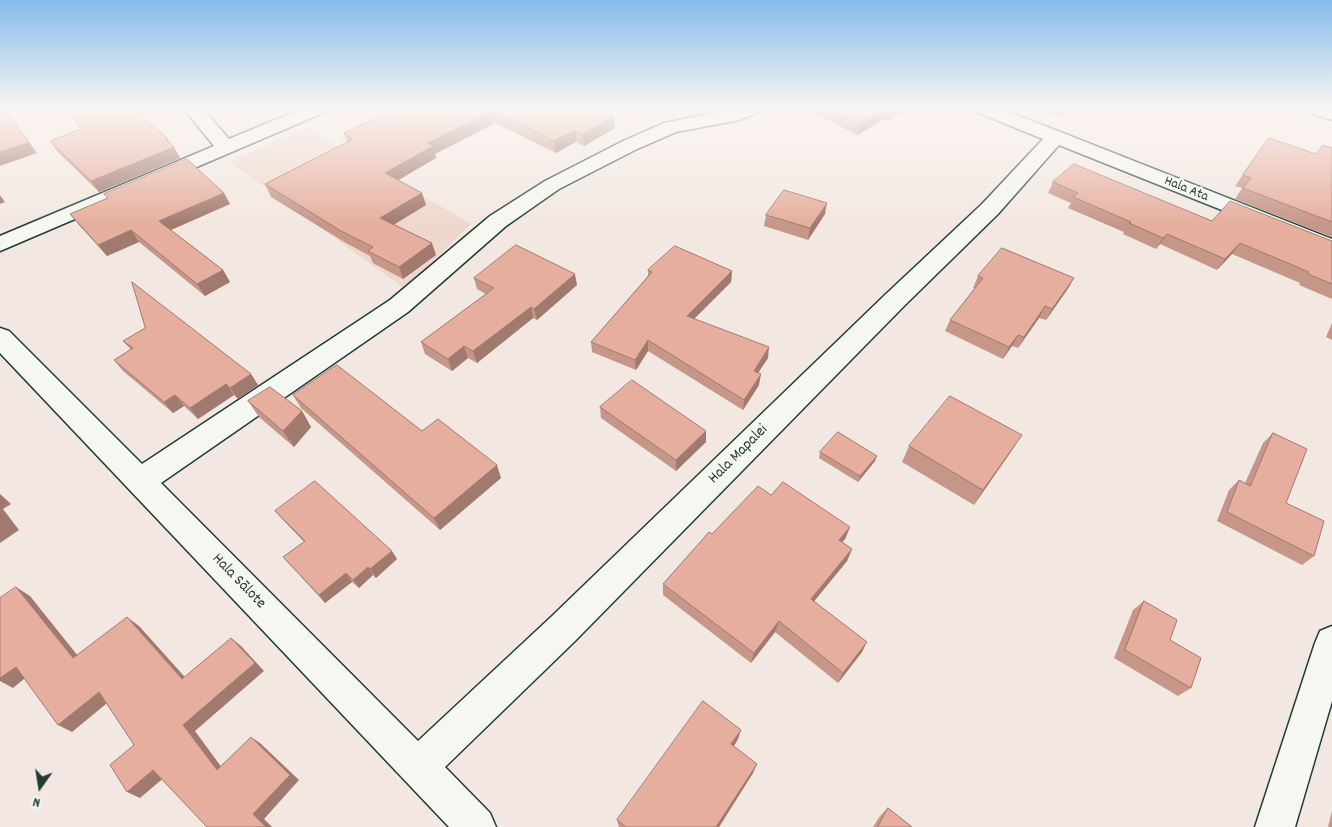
<!DOCTYPE html>
<html>
<head>
<meta charset="utf-8">
<style>
	body { margin:0 }
	#map { position:relative; width:1332px; height:827px; overflow:hidden; background:#f3e8e1; font-family:Dekko,sans-serif }
	canvas { display:block }
	.north { position:absolute; left:15px; top:762px; width:50px; height:50px; -webkit-text-stroke:4px #f6f6f2; paint-order:stroke; rotate:193deg; font-size:14px; font-weight:700; line-height:20px; text-align:center; color:#1f3d34 }
	.north::after { content:''; display:block; margin:auto; width:18px; height:22px; background:#1f3d34; clip-path:polygon(50% 0,100% 100%,50% 72%,0 100%) }
</style>
</head>
<body>
<div id="map">
<canvas width="1332" height="827"></canvas>
<div class="north">N</div>
</div>
<script>
const ctx = document.querySelector('canvas').getContext('2d');
ctx.lineJoin = 'round';
function fill(path, color) { ctx.fillStyle = color; ctx.fill(path, 'evenodd'); }
function trace(path, color, width, dash) { ctx.strokeStyle = color; ctx.lineWidth = width; ctx.lineCap = dash ? 'butt' : 'round'; ctx.setLineDash(dash || []); ctx.stroke(path); }
function write(font, color, halo, rows, align = 'center') {
  ctx.font = font + ' Dekko,sans-serif'; ctx.lineWidth = 5; ctx.setLineDash([]); ctx.textBaseline = 'middle'; ctx.strokeStyle = halo; ctx.fillStyle = color; for (const [text, x, y, turn = 0] of rows) {
    ctx.save(); ctx.translate(x, y); ctx.rotate((+turn || 0) * Math.PI / 180); ctx.textAlign = isNaN(turn) ? turn : align; if (halo) ctx.strokeText(text, 0, 0); ctx.fillText(text, 0, 0); ctx.restore();
  }
}
fill(new Path2D(`
	M306,127l165,97 -66,65 -175,-127z`), '#efd7cd');
const minor = new Path2D(`
	M734,109h25l-3,4 -16,7 -64,12 -39,17 -78,40 -53,37 -98,86 -247,171 257,258 133,-124 335,-323 96,-90 61,-65 -64,-26 -3,-4h26l330,130v15l-273,-109 -61,69 -94,92 -329,335 -130,126 45,46 6,14h-47l-449,-474v-25l9,3 133,133 248,-164 100,-84 55,-35 78,-40 41,-18z
	M1307,109h25v11l-22,-7z
	M1332,626v75l-37,126h-40l60,-184 5,-12z`);
const tertiary = new Path2D(`
	M184,109h19l26,30 72,-30h25l-3,4 -323,138v-15l214,-90z`);
trace(minor, '#1f3d34', 3);
trace(tertiary, '#1f3d34', 3);
fill(minor, '#f6f6f2');
fill(tertiary, '#f6f6f2');
fill(new Path2D(`
	M153,109l-14,5 28,24 13,20 -81,34 -41,-40 -8,-11z
	M388,109h217v3l9,4 1,12 -31,18 -8,-4 -20,11 -61,-30 -60,31 1,4 -38,22 28,25 -32,19 42,31 -33,24 -30,-16 -3,-7 -24,-13 -75,-46 -6,-13 82,-42 -3,-9 45,-21z
	M806,109h102l-20,12 -4,-2 -27,16z
	M1036,109h34l-10,9z
	M1269,138l47,16 16,-6v89l-97,-38 7,-11 -7,-2z
	M1053,182l159,39 120,20v58l-33,-14 1,-2 -68,-29 -15,16 -57,-26 -4,5 -33,-15 1,-2 -56,-24 3,-5 -23,-10z
	M104,194l126,10 -59,26 52,40 7,12 -25,14 -66,-54 -32,14 -28,-31 -9,-11 37,-16z
	M825,214l-17,26 -44,-14 2,-11z
	M648,270l84,1 -1,11 -37,37 74,39 -10,15 1,12 -16,25 -95,-59 -12,19 -44,-18 -1,-10 57,-66z
	M978,276l96,2 -7,12 -21,30 -7,-2 -21,30 -6,-2 -9,13 -58,-28 5,-11 25,-32h-2z
	M474,278l103,7 -40,35 -4,-2 -56,45 -9,-5 -16,13 -27,-17 -4,-12 65,-48 -9,-5z
	M1332,323v17l-6,-3z
	M123,341l128,33 7,11 -20,14 -4,-4 -36,24 -14,-13 -11,7 -50,-42 -9,-11 17,-10z
	M293,395l129,36 79,47 -61,52 -139,-122z
	M248,401l54,10 9,16 -17,20 -35,-30z
	M600,407l106,35 -30,29 -75,-53z
	M1273,433l13,70 28,53 -12,9 -85,-44 12,-31 10,-10 6,3 18,-40z
	M909,446l103,4 -38,55 -72,-43z
	M820,452l57,4 -2,5 -17,21 -39,-24z
	M771,495l79,32 -5,12 -3,3 10,7 -5,12 -33,40 48,51 -24,31 -63,-51 -24,31 -88,-68v-11l49,-50z
	M275,511l122,48 -21,19 -3,-3 -14,13 -7,-6 -27,21 -42,-46 21,-15 -22,-23z
	M1144,601l26,39 21,48 -13,8 -64,-38 19,-48z
	M738,739l-4,7 19,27 -34,54h-100l-2,-7z
	M888,808l24,19h-39l7,-11z
	M1332,811v16h-4z`), '#c69688');
fill(new Path2D(`
	M3,109h15l-12,4z
	M130,109h23l-19,7z
	M885,109h2l-3,10 -27,16 3,-11z
	M892,109h16l-20,12 3,-11z
	M1064,109h6l-10,9z
	M493,111l2,12 -60,31 1,4 -46,27 -5,-12 43,-30z
	M614,116l1,12 -31,18 -1,-12z
	M575,130l1,12 -20,11 -2,-12z
	M167,138l6,10 1,-1 6,11 -81,34 -8,-11z
	M29,142l8,11 -37,13v-14z
	M224,193l6,11 -64,28 -7,-11z
	M422,193l4,12 -41,25 -5,-12z
	M0,195l5,7 -5,2z
	M827,203l-2,11 -17,26 2,-12z
	M131,230l8,12 -32,14 -9,-11z
	M1167,234l-7,10 -4,5 7,-11z
	M432,243l4,12 -33,24 -4,-12z
	M1240,243l-8,11 -15,16 8,-11z
	M223,270l7,12 -25,14 -8,-12z
	M732,271l-1,11 -45,45 1,-11z
	M575,274l2,11 -40,35 -3,-11z
	M1074,278l-7,12 -21,30 6,-11z
	M1045,306l-6,12 -21,30 6,-11z
	M531,307l2,11 -56,45 -4,-12z
	M1018,335l-6,11 -9,13 6,-12z
	M648,340v11l-12,19 -1,-10z
	M464,346l4,12 -16,13 -4,-12z
	M769,347l-1,11 -16,24 2,-11z
	M251,374l7,11 -20,14 -8,-11z
	M761,374l-2,11 -16,25 1,-10z
	M226,384l8,11 -36,24 -8,-11z
	M175,395l9,11 -11,7 -9,-11z
	M302,411l9,16 -17,20 -11,-16z
	M706,431v11l-30,29v-11z
	M1022,435l-10,15 -38,55 9,-15z
	M877,456l-2,5 -17,21 2,-6z
	M497,465l4,13 -61,52 -6,-12z
	M0,494l11,10 -8,5 16,21 -19,13z
	M850,527l-5,12 -11,13 5,-12z
	M852,549l-5,12 -40,49 4,-11z
	M392,551l5,8 -21,19 -6,-9z
	M368,567l5,8 -14,13 -6,-8z
	M346,573l6,9 -27,21 -6,-8z
	M16,587l14,9 56,70 -13,-8z
	M127,617l12,9 54,60 -11,-7z
	M779,621l-4,11 -24,31 3,-10z
	M231,638l10,8 23,25 -69,60 33,45 -11,-6 -34,-45z
	M867,642l-5,10 -24,31 5,-10z
	M16,667l14,7 -17,14 -13,-7v-3z
	M99,692l13,7 -40,33 -14,-7z
	M741,730l-3,9 -9,15 2,-10z
	M251,737l9,6 39,37 -35,39 8,8h-6l-13,-13z
	M757,764l-4,9 -34,54h-3z
	M153,770l13,6 -26,22 -13,-6z`), '#a17a6f');
const building = new Path2D(`
	M0,109h3l26,33 -29,10z
	M68,109h65l34,29 -2,1 9,8 -83,34 -41,-40 31,-12z
	M396,109h207l-2,1 13,6 -31,18 -8,-4 -21,11 -61,-30 -65,32 5,3 -48,27 37,20 -42,25 52,25 -33,24 -31,-16 5,-4 -32,-16 -76,-47 88,-45 -9,-6z
	M829,109h56l-25,15z
	M1269,138l47,16 7,-9 9,3v74l-89,-34 8,-10 -8,-3z
	M187,159l37,34 -65,28 64,49 -26,14 -66,-54 -33,15 -28,-31 38,-16 -4,-4z
	M1074,164l138,57 18,-20 102,40v43l-24,-10 1,-2 -69,-29 -15,16 -58,-25 -4,4 -34,-15 2,-1 -58,-25 5,-4 -25,-11z
	M784,190l43,13 -17,25 -44,-13z
	M516,245l59,29 -41,35 -3,-2 -58,44 -9,-5 -16,13 -27,-17 73,-54 -20,-10z
	M675,246l57,25 -45,45 82,31 -15,24 7,3 -17,26 -96,-60 -13,20 -44,-18 61,-70 -4,-2z
	M1002,248l72,30 -22,31 -7,-3 -21,31 -6,-2 -9,12 -59,-27 33,-42 -5,-2z
	M132,282l119,92 -21,14 -4,-4 -36,24 -15,-13 -11,7 -50,-42 19,-12 -10,-7 22,-13z
	M337,365l85,66 16,-12 59,46 -63,53 -141,-123z
	M632,380l74,51 -30,29 -76,-53z
	M270,387l32,24 -19,20 -35,-30z
	M950,396l72,39 -39,55 -74,-44z
	M838,432l39,24 -17,20 -40,-24z
	M1273,433l34,16 -21,54 38,18 -10,35 -87,-44 12,-32 11,6z
	M315,481l77,70 -22,18 -2,-2 -15,13 -7,-7 -27,22 -36,-38 22,-16 -30,-30z
	M783,482l67,45 -11,13 13,9 -41,50 56,43 -24,31 -64,-52 -25,32 -91,-69 46,-52 3,2 46,-48 13,9z
	M16,587l57,71 54,-41 55,62 49,-41 24,25 -72,62 34,45 34,-33 39,38 -37,39 13,13h-59l-54,-57 -26,22 -17,-27 24,-20 -35,-53 -41,33 -42,-58 -16,11v-80z
	M1144,601l33,19 -7,20 31,18 -10,30 -66,-38z
	M703,701l38,29 -10,14 26,20 -41,63h-90l-9,-7z
	M888,808l24,19h-34z`);
fill(building, '#e6ae9e');
trace(building, '#a17a6f', 1);
const sky = ctx.createLinearGradient(0, 0, 0, 225);
sky.addColorStop(0, '#85bbea');
sky.addColorStop(0.48, '#faf5f2');
sky.addColorStop(1, '#faf5f200');
ctx.fillStyle = sky;
ctx.fillRect(0, 0, 1332, 225);
write('14px', '#1f3d34', '#f6f6f2', [
	["Hala Ata",1186,190,22]
]);
write('16px', '#1f3d34', '#f6f6f2', [
	["Hala Mapalei",739,455,-45],
	["Hala Sālote",238,582,46]
]);
</script>
</body>
</html>
